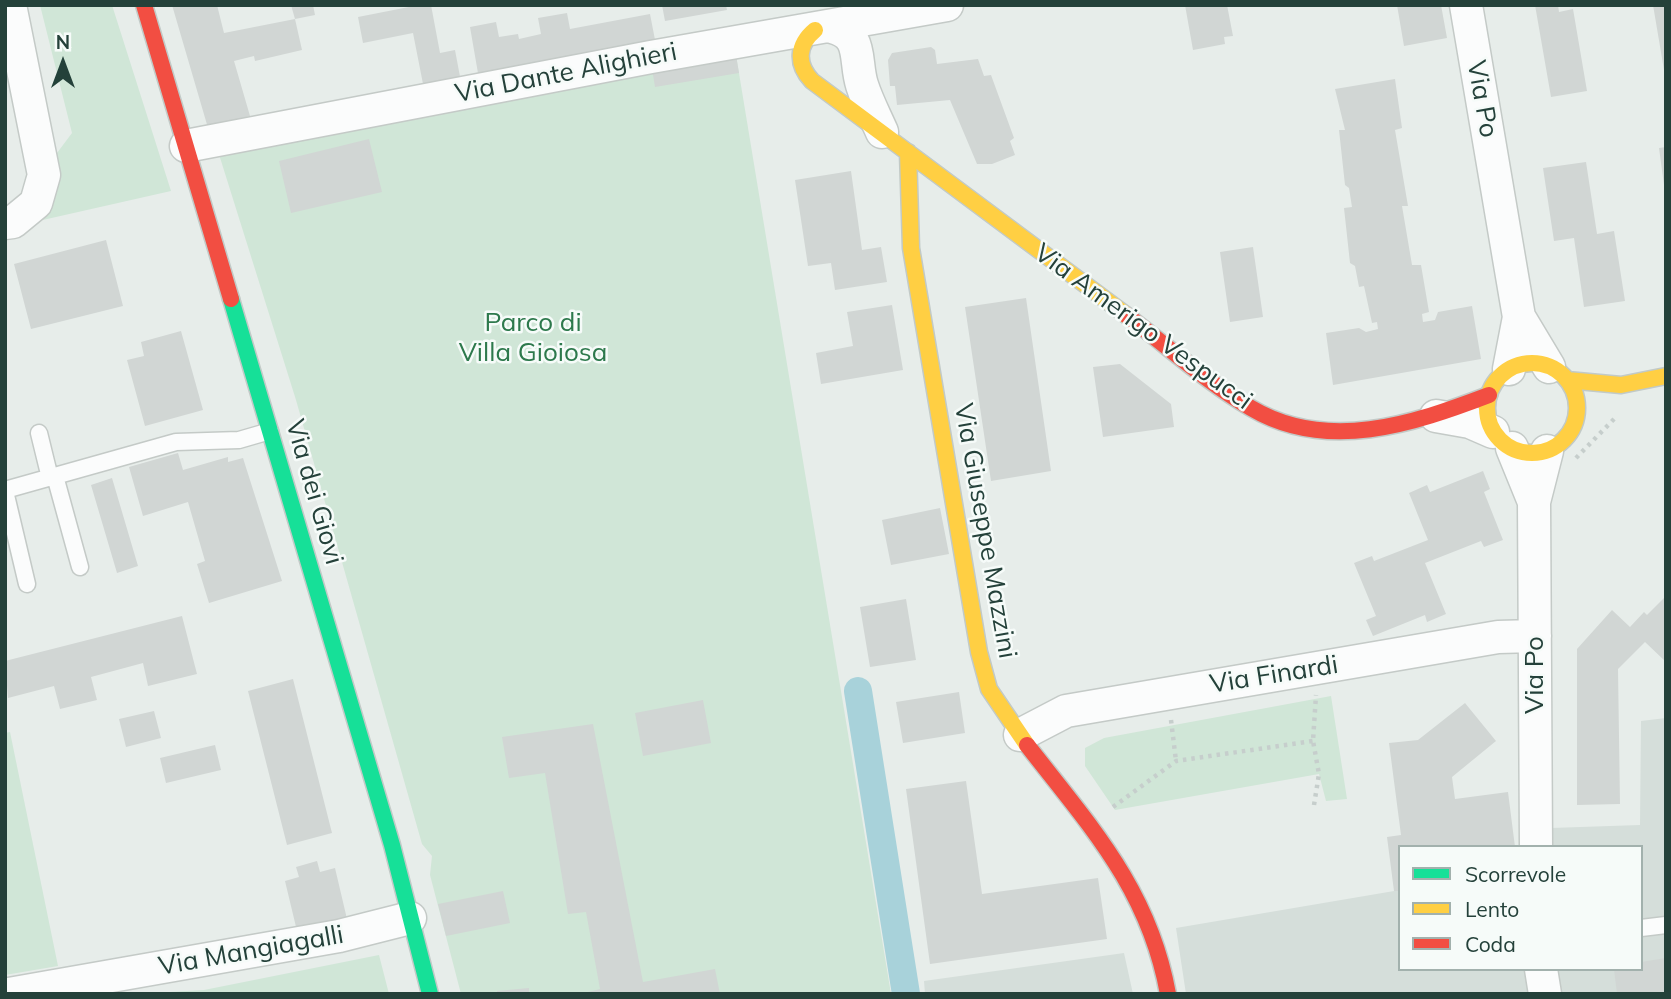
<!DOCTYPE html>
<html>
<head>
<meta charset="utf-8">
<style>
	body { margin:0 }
	#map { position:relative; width:1671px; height:999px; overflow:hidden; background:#e7edea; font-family:Mulish,sans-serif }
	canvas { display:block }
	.frame { position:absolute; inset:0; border:7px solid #24413a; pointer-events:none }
	.legend { position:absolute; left:1398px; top:845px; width:245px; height:126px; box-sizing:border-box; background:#f6fbf9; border:2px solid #a2b1ad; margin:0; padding:9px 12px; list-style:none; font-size:21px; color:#24413a }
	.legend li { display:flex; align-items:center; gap:14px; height:35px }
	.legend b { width:35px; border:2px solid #a2b1ad }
	.north { position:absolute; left:28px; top:28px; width:70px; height:70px; -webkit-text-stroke:5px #f6fbf9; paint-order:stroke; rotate:0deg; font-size:19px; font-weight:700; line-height:28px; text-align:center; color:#24413a }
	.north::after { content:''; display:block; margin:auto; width:24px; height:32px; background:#24413a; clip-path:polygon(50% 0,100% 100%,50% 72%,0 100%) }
</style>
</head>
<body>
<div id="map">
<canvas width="1671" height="999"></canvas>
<div class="frame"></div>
<ul class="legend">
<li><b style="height:9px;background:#16e098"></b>Scorrevole</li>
<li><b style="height:9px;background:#ffcf43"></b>Lento</li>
<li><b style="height:9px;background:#f24e42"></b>Coda</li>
</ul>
<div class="north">N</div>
</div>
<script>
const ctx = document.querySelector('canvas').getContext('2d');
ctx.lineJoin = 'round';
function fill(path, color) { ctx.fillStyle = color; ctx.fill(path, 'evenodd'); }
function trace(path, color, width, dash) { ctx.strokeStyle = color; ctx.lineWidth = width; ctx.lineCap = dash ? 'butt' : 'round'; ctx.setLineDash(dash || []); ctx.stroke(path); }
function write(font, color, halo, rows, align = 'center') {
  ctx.font = font + ' Mulish,sans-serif'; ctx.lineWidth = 5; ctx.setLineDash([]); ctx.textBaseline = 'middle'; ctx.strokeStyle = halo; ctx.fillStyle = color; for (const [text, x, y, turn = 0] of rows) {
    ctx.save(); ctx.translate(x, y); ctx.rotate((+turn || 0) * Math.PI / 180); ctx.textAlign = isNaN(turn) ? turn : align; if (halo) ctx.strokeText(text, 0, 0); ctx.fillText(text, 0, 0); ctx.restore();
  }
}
fill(new Path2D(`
	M1666,718v276h-111l-4,-25h90v-122h-91l1,-19 89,-3 1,-104z
	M1400,890v79h129l3,25h-346l-10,-66z
	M1124,953l9,41h-208l-1,-13z`), '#d5deda');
fill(new Path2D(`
	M40,5h72l59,186 -146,33 29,-67 18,-24z
	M735,49l156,945h-430l-31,-119 2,-19 -10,-12 -126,-444 -79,-252z
	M1331,696l16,103 -21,2 -7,-27 -204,36 -30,-44v-18l19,-10z
	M10,732l48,234 -53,9v-242z
	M379,955l10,39h-253l68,-4z`), '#d0e6d7');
trace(new Path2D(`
	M858,691l48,303`), '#a8d2da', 28);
fill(new Path2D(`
	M172,5h45l7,28 71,-14 7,31 -47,11 -1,-5 -20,5 16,55 -42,12z
	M291,5h22l2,10 -20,4z
	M419,5h12l9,48 15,-3 6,32 -37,7 -11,-56 -50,10 -5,-26z
	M662,5h64l1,5 -62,11z
	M1185,5h42l6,31 -9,1 1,7 -32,6z
	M1397,5h44l6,33 -43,8z
	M1535,5h23l1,7 14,-3 14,82 -36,6z
	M1653,5h13v65h-2z
	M567,13l3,16 80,-15 6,31 -177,34 -9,-52 26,-5 3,15 19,-3 1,5 22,-5 -3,-16z
	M931,47l4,3 2,14 41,-5 6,17 7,-1 23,63 -4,3 5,14 -23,9h-15l-27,-64 -53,5 -2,-19h-5l-2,-26 4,-7z
	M735,49l4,24 -84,14 -4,-25z
	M1395,79l7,49 -7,2 13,76h-6l10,59h9l8,47 -7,2 1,8 12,-2 3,-8 34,-6 9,53 -148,26 -7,-52 33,-5 7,4 12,-3 -1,-7 -5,1 -8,-37 -5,1 -4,-21 -5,-3 -6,-55 8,-1 -3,-19 -4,-3 -6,-55h6l-10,-41z
	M369,139l13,53 -91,21 -12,-52z
	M1666,147v38h-2l-5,-37z
	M1586,162l11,72 17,-3 11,70 -41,6 -10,-69 -20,3 -11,-73z
	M851,171l11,79 19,-3 6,35 -52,8 -4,-27 -23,3 -13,-86z
	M106,240l17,66 -92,23 -17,-65z
	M1253,247l10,70 -33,5 -10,-70z
	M1026,298l25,173 -60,10 -26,-174z
	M892,305l11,65 -82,14 -5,-31 37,-7 -6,-34z
	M181,331l22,79 -58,16 -18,-66 17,-4 -3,-14z
	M1120,364l51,40 3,23 -71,10 -10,-70z
	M178,453l5,17 45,-13v5l15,-4 39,123 -73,22 -12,-39 8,-3 -17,-59 -45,14 -14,-49z
	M1483,471l7,18 -6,3 19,48 -19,7 -3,-6 -56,22 21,51 -19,8 -2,-7 -52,21 -7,-16 10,-4 -22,-53 18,-7 2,5 54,-21 -19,-47 18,-8 3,7z
	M112,478l26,88 -21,7 -26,-88z
	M940,508l9,46 -58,11 -9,-45z
	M1666,596v66l-21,-20 -27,27 2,135 -43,1v-156l35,-39 18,17 14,-15 3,3z
	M906,599l10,61 -46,7 -10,-60z
	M182,616l15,58 -49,12 -5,-23 -52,14 6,23 -37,9 -6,-23 -46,12 -3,-37z
	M293,679l39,154 -45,12 -39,-154z
	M959,692l6,41 -62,10 -7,-41z
	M703,700l8,43 -68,13 -8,-43z
	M1465,703l31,38 -44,36 3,22 53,-7 7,55h-115v44h-6l-7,-54 14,-2 -12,-92 29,-3z
	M154,711l7,27 -35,9 -7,-28z
	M593,724l50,258 72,-13 5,25h-140l20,-5 -14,-77 -18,2 -23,-141 -36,5 -7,-41z
	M215,745l6,25 -55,13 -6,-25z
	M966,781l16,113 116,-16 9,61 -177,25 -24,-175z
	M317,861l3,11 15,-4 12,51 -50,12 -12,-50 14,-4 -3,-10z
	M503,891l7,32 -64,13 -8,-32z
	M1666,958v36h-49l-3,-25h27v-7z
	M529,988v6h-32v-3z`), '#d1d6d4');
const lane = new Path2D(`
	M39,433l11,45
	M55,476l25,91
	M5,490l171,-48 63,-2 31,-9
	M5,491l22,93
	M1641,928l25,-3`);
const street = new Path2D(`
	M1466,5l53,312 -10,52
	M832,27c32,8 22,33 30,58 5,16 13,31 20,47
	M186,146l465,-89 296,-52
	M5,223l8,-1 23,-19 8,-28 -34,-170
	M1519,317l30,50
	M1436,416l34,6 23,10
	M1512,448l22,54
	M1020,735l46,-24 432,-74 37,-1
	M1536,847l-2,-345 13,-51
	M1541,969l4,25
	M9,994l330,-58 71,-18`);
const fast = new Path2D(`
	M231,299l161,546 38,149`);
const slow = new Path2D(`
	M815,30c-18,15 -19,34 -3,51l314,234
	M908,152l3,96 68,404 10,37 38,56
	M1487 408a45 45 0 1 1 90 0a45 45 0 1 1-90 0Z
	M1567,380l54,5 45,-9`);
const jam = new Path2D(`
	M144,5l87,294
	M1126,315c39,29 83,69 125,93 76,45 162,16 238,-13
	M1027,745c63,81 122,144 141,249`);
trace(lane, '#c4cac7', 19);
trace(street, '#c4cac7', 35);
trace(fast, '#c2cac7', 19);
trace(slow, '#c2cac7', 19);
trace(jam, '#c2cac7', 19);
trace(new Path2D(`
	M1576,458l40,-41
	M1171,720l5,41
	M1314,805l5,-31 -6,-33 3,-46
	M1113,807l63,-46 137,-20`), '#c6cecc', 4.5, [3.5, 5]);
trace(lane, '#fbfcfc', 16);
trace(street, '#fbfcfc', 32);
trace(fast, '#16e098', 16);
trace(slow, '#ffcf43', 16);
trace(jam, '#f24e42', 16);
write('26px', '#24413a', '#f6fbf9', [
	["Via Dante Alighieri",566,73,-11],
	["Via Po",1482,99,80],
	["Via Amerigo Vespucci",1143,327,36],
	["Via dei Giovi",314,492,74],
	["Via Giuseppe Mazzini",985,531,80],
	["Via Finardi",1274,675,-9],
	["Via Po",1535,675,-90],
	["Via Mangiagalli",251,951,-10]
]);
write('26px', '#2d794c', '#f6fbf9', [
	["Parco di",533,323],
	["Villa Gioiosa",533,353]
]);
</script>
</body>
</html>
